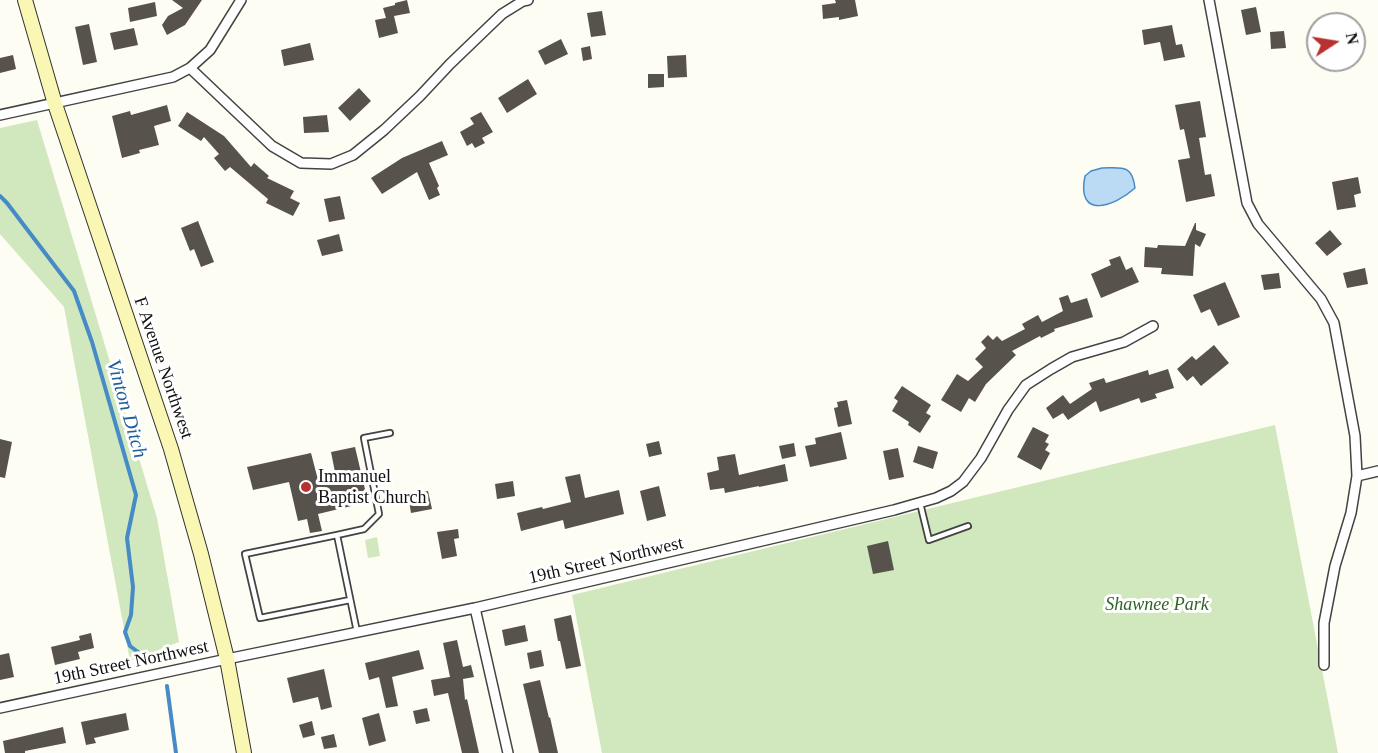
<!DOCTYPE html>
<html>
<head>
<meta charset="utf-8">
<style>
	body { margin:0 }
	#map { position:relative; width:1378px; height:753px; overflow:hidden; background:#fefdf3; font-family:Georgia,serif }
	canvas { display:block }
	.north { position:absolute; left:1306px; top:12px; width:60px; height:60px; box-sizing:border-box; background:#fff; border:2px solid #9f9f9f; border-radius:50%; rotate:78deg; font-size:16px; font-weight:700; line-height:24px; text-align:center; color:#101010 }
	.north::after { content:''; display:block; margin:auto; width:21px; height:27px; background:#b83130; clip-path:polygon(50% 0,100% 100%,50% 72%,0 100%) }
</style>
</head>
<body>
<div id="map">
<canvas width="1378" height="753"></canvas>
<div class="north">N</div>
</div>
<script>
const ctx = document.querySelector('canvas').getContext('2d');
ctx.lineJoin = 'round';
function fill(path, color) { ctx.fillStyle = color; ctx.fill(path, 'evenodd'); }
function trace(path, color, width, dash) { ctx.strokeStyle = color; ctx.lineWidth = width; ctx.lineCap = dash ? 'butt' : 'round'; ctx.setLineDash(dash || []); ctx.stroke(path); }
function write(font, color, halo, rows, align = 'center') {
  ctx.font = font + ' Georgia,serif'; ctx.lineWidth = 6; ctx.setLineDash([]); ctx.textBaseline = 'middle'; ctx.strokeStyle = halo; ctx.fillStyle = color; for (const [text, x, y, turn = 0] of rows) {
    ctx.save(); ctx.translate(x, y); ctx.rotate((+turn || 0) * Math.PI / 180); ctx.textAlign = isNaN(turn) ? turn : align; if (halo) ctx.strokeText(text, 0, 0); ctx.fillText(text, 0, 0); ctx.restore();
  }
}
fill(new Path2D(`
	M37,120l120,398 22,124 -49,19 -66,-354 -64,-73v-106z
	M1275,425l63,328h-736l-30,-158z
	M377,537l3,19 -12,2 -3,-18z`), '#d1e7be');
const water = new Path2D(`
	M1102,168c20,0 30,-4 33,20 -21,19 -59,32 -50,-12l6,-5z`);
fill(water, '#bbdaf3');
trace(water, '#468bc5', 1.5);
trace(new Path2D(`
	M0,196l7,7 67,88 18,51 44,153 -9,43 6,49 -2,28 -6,17 5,14 8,6
	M167,686l9,67`), '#468bc5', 4);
fill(new Path2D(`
	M172,0h30l-17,25 -18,10 -5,-10 6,-9 15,-8z
	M407,0l3,13 -16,3 4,17 -19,5 -4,-18 16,-3 -5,1 -3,-10 12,-3v-2z
	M835,0h20l3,16 -19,4v-3l-16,2 -1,-14 14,-2z
	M155,2l2,14 -27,6 -2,-14z
	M1256,7l5,25 -15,3 -5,-25z
	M602,11l4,24 -15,2 -4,-24z
	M89,24l8,38 -14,3 -8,-38z
	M1172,25l4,20 6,-1 3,13 -21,4 -4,-19 -16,3 -2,-15z
	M134,28l4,17 -24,5 -4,-17z
	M1284,31l2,17 -15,1 -1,-17z
	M561,39l7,15 -23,11 -7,-14z
	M310,43l4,17 -30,6 -3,-16z
	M590,46l2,13 -9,2 -2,-13z
	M13,55l3,14 -16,4v-15z
	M686,55l1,22 -19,1 -1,-22z
	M648,74h16v13l-16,1z
	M528,79l9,15 -30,19 -9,-15z
	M359,88l12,13 -21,20 -12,-13z
	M1200,101l6,36 -7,1 6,37 6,-1 4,22 -29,6 -8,-42 12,-2 -6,-29 -4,1 -5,-25z
	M167,105l4,16 -17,5 5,19 -20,5 1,3 -18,5 -10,-42 18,-5 1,4z
	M187,112l37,24 27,31 3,-4 15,13 -2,2 27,13 -4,7 10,5 -7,13 -27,-13 2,-4 -38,-32 -5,4 -11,-13 5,-4 -15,-17 -3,4 -23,-15z
	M481,112l12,20 -11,6 3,5 -10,5 -3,-5 -5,3 -7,-14 14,-8 -4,-6z
	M327,115l2,17 -25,1 -1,-16z
	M442,141l6,14 -19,8 10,23 -2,2 3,7 -11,5 -12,-28 -35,22 -11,-16 31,-20z
	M1358,177l3,16 -7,2 2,12 -19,3 -5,-28z
	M340,196l5,23 -16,3 -5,-23z
	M198,221l16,41 -13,5 -7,-18 -4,2 -9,-23z
	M1195,223h1v7l10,4 -6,13 -5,-3 -2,32 -32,-2 1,-6 -18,-1 1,-20 12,1 1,-3 27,1z
	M1330,230l12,14 -15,12 -12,-13z
	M339,234l4,17 -21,5 -5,-16z
	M1120,256l6,14 6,-3 7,15 -38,16 -10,-24 20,-9 -2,-5z
	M1365,268l3,16 -21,4 -4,-15z
	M1279,273l2,15 -17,2 -3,-15z
	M1225,282l15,35 -22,9 -8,-17 -9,4 -8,-18z
	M1068,295l3,8 16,-5 6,19 -39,12 1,2 -14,7 -1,-2 -28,15 4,4 -30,29 -11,18 -6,-4 -8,14 -20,-12 16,-26 11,7 15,-14 -8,-8 11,-11 -5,-6 7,-7 5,5 4,-4 5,5 23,-12 -3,-5 16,-9 4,7 21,-11 -4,-13z
	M1214,345l15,18 -28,23 -8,-10 -6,5 -10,-12 15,-13 4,4z
	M1168,369l6,19 -19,6 2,4 -16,5 -2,-5 -39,14 -4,-11 -28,19 -5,-7 -10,6 -7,-11 17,-13 7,9 22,-15 -3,-6 15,-5 2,5 42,-13 1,5z
	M902,386l29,19 -5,8 5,3 -11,17 -12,-8 1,-3 -17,-11 6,-10 -4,-3z
	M847,400l5,24 -14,3 -4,-19 4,-1 -1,-5z
	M1033,427l16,8 -4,7 4,2 -4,6 5,3 -9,17 -24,-13z
	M841,432l6,27 -37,8 -5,-21 11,-2 -1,-6z
	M0,439l12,3 -7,36 -5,-1z
	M659,441l3,13 -13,3 -3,-13z
	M794,443l2,13 -14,3 -3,-13z
	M918,446l20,6 -5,17 -20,-7z
	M355,447l13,55 -50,12 4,17 -12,2 -3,-14 -9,2 -9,-39 -36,8 -6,-23 64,-14 6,23 18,-4 -4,-20z
	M898,448l6,29 -15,3 -6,-29z
	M735,454l4,21 46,-11 3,17 -29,6v-1l-34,7 -1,-5 -14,2 -3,-17 12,-3 -2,-13z
	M580,474l5,24 34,-8 5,24 -59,15 -2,-9 -42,11 -4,-18 25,-6 1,2 28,-7 -6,-25z
	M513,481l2,15 -18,3 -2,-15z
	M659,486l7,30 -19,5 -7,-30z
	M428,491l4,18 -21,4 -3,-18z
	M458,529l1,9 -5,1 3,17 -15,3 -5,-27z
	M888,541l6,29 -21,4 -6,-28z
	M571,615l10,51 -15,3 -6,-28h-2l-4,-22z
	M525,625l3,16 -23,5 -3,-16z
	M91,633l3,15 -16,4 2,7 -25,6 -4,-18 29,-7 -1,-4z
	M457,640l6,27 8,-2 3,12 -11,2 2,21 2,-1 12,54h-17l-14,-60 -14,3 -3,-16 19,-3 -7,-34z
	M419,650l5,19 -32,8 6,29 -12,2 -7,-31 -10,3 -4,-17z
	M541,650l3,16 -14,3 -3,-16z
	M9,653l5,24 -14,3v-25z
	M324,669l8,38 -11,3 -3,-13 -25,6 -6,-25z
	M540,680l9,38 1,-1 8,36h-19l-16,-69z
	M427,708l3,13 -14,3 -3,-13z
	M126,713l3,17 -35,8 2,5 -10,2 -5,-23z
	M379,713l7,28 -17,5 -7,-28z
	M312,721l3,14 -12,3 -4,-13z
	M63,727l3,16 -41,8v2h-20l-2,-12z
	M334,734l3,13 -13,2 -3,-12z`), '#58524d');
const service = new Path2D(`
	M920,503l9,37 39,-14
	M337,535l27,-6 15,-15 -15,-76 26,-5
	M350,600l-90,18 -15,-64 92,-19 20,97`);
const minor = new Path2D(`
	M1209,0l38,203 11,21 63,75 13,24 21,113 2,40 -6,37 -16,53 -11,57v42
	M190,68l82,78 29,17 30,1 22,-9 31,-25 36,-34 30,-32 52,-50 21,-13 5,-1
	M0,115l173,-38 17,-9 20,-18 31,-50
	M1357,476l21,-5
	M475,608l33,145
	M0,708l227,-49 248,-51 419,-98 42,-12 15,-7 12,-9 18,-24 27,-48 18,-25 25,-16 21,-12 52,-15 29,-16`);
const secondary = new Path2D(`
	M25,0l30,104 116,345 30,105 26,105 17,94`);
trace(service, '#434343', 8);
trace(minor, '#434343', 12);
trace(secondary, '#323232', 16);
trace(service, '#fff', 4.5);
trace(minor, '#fff', 9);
trace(secondary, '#faf6b3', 14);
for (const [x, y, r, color] of [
	[306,487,6,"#b83130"]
]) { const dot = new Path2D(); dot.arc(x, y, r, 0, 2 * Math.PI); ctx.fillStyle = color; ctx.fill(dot); trace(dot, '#fff', 2); }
write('18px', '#101010', '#fff', [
	["F Avenue Northwest",163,368,71],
	["19th Street Northwest",606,561,-13],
	["19th Street Northwest",131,663,-12]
]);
write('18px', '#101010', '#fff', [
	["Immanuel",318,477],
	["Baptist Church",318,498]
], 'left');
write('italic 18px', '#2d6423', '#fff', [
	["Shawnee Park",1157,605]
]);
write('italic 20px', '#205e9a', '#fff', [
	["Vinton Ditch",126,409,74]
]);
</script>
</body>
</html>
